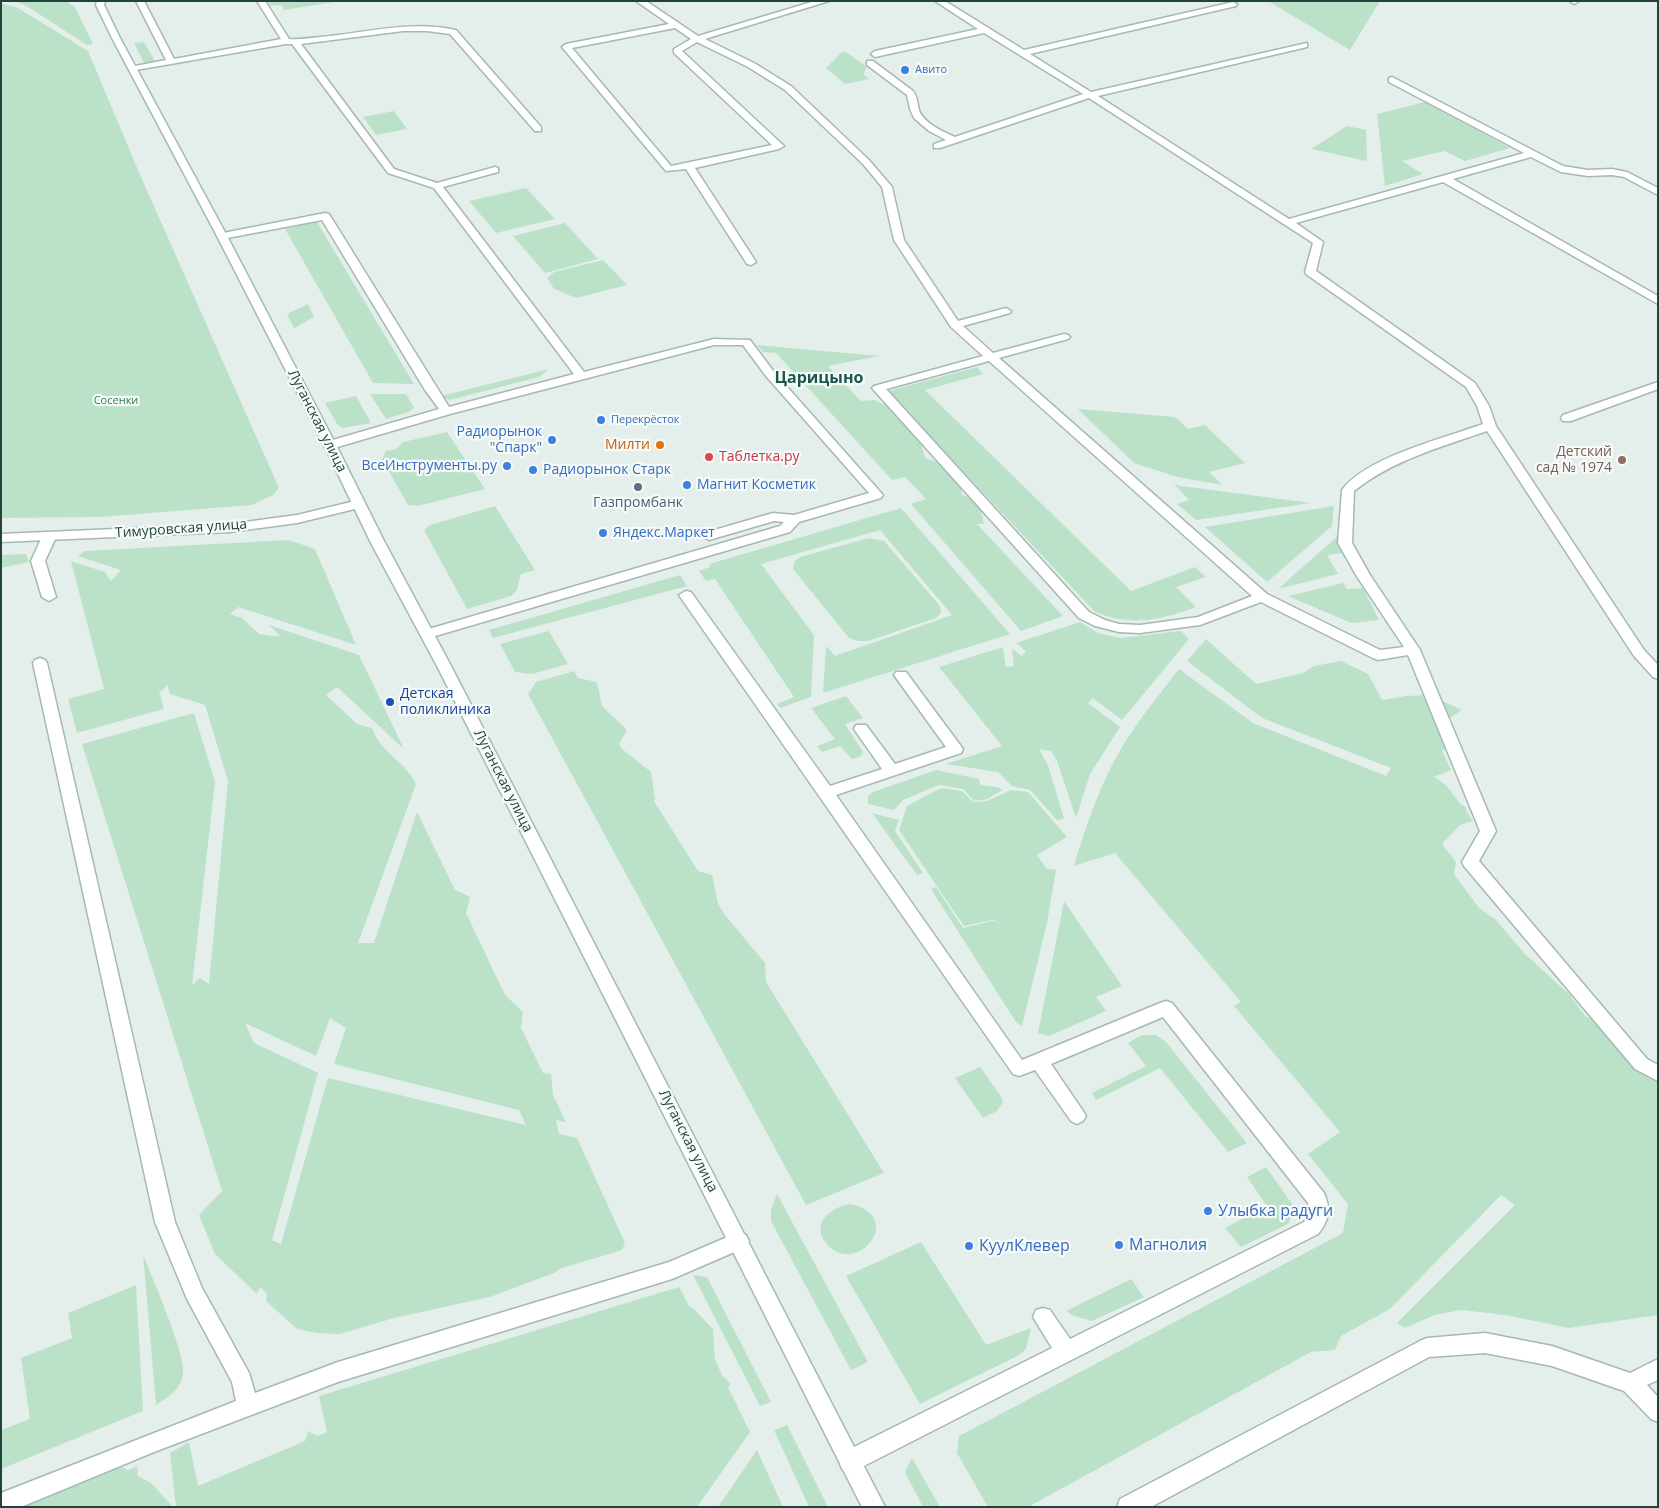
<!DOCTYPE html>
<html>
<head>
<meta charset="utf-8">
<style>
	body { margin:0 }
	#map { position:relative; width:1659px; height:1508px; overflow:hidden; background:#e4efeb; font-family:"Open Sans",sans-serif }
	canvas { display:block }
	.frame { position:absolute; inset:0; border:2px solid #22423d; pointer-events:none }
</style>
</head>
<body>
<div id="map">
<canvas width="1659" height="1508"></canvas>
<div class="frame"></div>
</div>
<script>
const ctx = document.querySelector('canvas').getContext('2d');
ctx.lineJoin = 'round';
function fill(path, color) { ctx.fillStyle = color; ctx.fill(path, 'evenodd'); }
function trace(path, color, width, dash) { ctx.strokeStyle = color; ctx.lineWidth = width; ctx.lineCap = dash ? 'butt' : 'round'; ctx.setLineDash(dash || []); ctx.stroke(path); }
function write(font, color, halo, rows, align = 'center') {
  ctx.font = font + ' "Open Sans",sans-serif'; ctx.lineWidth = 4.5; ctx.setLineDash([]); ctx.textBaseline = 'middle'; ctx.strokeStyle = halo; ctx.fillStyle = color; for (const [text, x, y, turn = 0] of rows) {
    ctx.save(); ctx.translate(x, y); ctx.rotate((+turn || 0) * Math.PI / 180); ctx.textAlign = isNaN(turn) ? turn : align; if (halo) ctx.strokeText(text, 0, 0); ctx.fillText(text, 0, 0); ctx.restore();
  }
}
fill(new Path2D(`
	M14,1h51l10,6 18,37 -6,1 -62,-40z
	M268,1h66v1l-50,8 -3,-5 -10,1z
	M1268,1h112l-30,49z
	M1,3l17,5 70,43 53,126 138,311 -6,7 -21,10 -152,12 -99,1z
	M144,42l11,19 -11,2 -10,-20z
	M842,52h4l21,15 -4,7 6,5 -24,5 -19,-16z
	M1425,102l85,46 -45,13 -20,-10 -43,10 21,13 -38,12 -8,-72z
	M394,111l13,18 -31,6 -13,-18z
	M1347,126l19,4 1,31 -56,-12z
	M526,188l29,31 -59,14 -27,-32z
	M317,222l97,162 -41,-1 -88,-154z
	M565,223l33,36 -53,14 -32,-37z
	M603,260l24,25 -51,13 -22,-9 -7,-11 7,-6z
	M308,304l6,13 -20,11 -7,-14z
	M757,345l122,11 -51,10 33,35 13,-1 37,17 15,42 31,7 -69,-75 89,-24 6,7 -58,16 206,201 64,-24 11,10 -30,10 20,20c-36,13 -63,20 -101,5l-136,-145 3,28 17,5 5,24h-7l86,92 -42,15 -110,-127 15,-5 -21,-22 -13,3 -116,-127 -13,-1z
	M549,369l-10,8 -89,23 -9,-4z
	M370,394h36l8,14 -5,4 -23,7z
	M356,396l15,27 -29,5 -5,-4 -12,-21z
	M1078,409l97,8 13,12 17,-4 40,38 -36,9 14,13 -46,-8 -43,-14z
	M447,432l38,57 -67,17 -10,-1 -26,-46 4,-8 10,-2 7,-7z
	M1174,484l7,2 130,17 -115,17 -19,-16 12,-4z
	M495,506l40,64 -14,4 -4,16 -6,6 -44,13 -43,-79 6,-5z
	M1334,506l-2,20 -65,56 -62,-55z
	M901,508l109,126 -187,59 3,-47 9,10 117,-41 -72,-85 -119,34 53,71 -3,62 -31,11 -3,-4 17,-7 -79,-118 -9,2 -7,-10 11,-4 -1,-3z
	M1340,534l3,19 -16,2 11,19 -60,15z
	M869,538l15,3 56,65 1,7 -5,5 -68,23h-10l-9,-3 -56,-69 1,-7 6,-5z
	M289,540l26,9 41,96 -118,-38 -8,7 12,4 17,16 22,3 -12,-12 90,30 45,94 -67,-62 -11,8 31,29 15,4c9,25 33,33 44,56l-58,159h16l43,-131 38,78 15,7 -4,16 39,82 18,17 -2,16 22,45 8,1 2,21 13,27 -10,-2 3,14 18,4 48,105 -3,7 -60,18 -8,5 -64,24 -96,21 -54,16 -23,-1 -20,-4 -31,-28 1,-7 -7,-7 -3,7 -42,-40 -16,-39 23,-24 -140,-447 112,-31 21,69 -23,203 8,-7 9,6 19,-203 -23,-76 -35,-11 -3,-9 -6,7 -2,-1 5,18 -87,24 -9,-34 36,-10 -33,-128 34,11 6,9 10,-11 -43,-14 7,-5zM330,1018l16,10 -12,36 185,46 7,15 -198,-47 -47,166 -9,-4 46,-167 -64,-30 -9,-20 71,33z
	M26,554l3,8 -28,6v-13z
	M680,575l7,11 -194,52 -4,-8z
	M1343,583l4,6 16,-1 16,32 -28,3 -63,-27z
	M1080,622l18,11 23,5 60,-7 8,8 -67,81 -29,-22 -5,5 32,24 -30,47 -14,44 -19,-57 -6,-10 -12,-2 9,16 16,53 -6,3 -28,-31 -18,-4 -14,-14 -52,-8 56,-18 -63,-79 64,-20 3,20 8,-1 -2,-17 10,7 4,-5 -10,-8z
	M549,631l19,33 -36,10 -17,-2 -15,-28z
	M1206,639l50,45 47,-11 11,-7 27,-5 27,13 14,26 24,-4 23,-1 33,15 -18,12 9,23 -11,6 9,19 -17,7 12,8 15,20 5,2v4l7,10 -13,4 -18,19 14,18 -2,12 25,34 16,11 30,35 45,41 15,21 33,14 40,50v235l-89,13 -64,-13 -44,-5 -26,5 -30,13 -8,-5 118,-118 -14,-10 -111,114 -49,27 -6,14 -24,2 -283,155h-40l-31,-54 2,-17 384,-203 5,-29 -40,-50 32,-22 -106,-126 7,-4 -126,-149 -41,13c14,-47 31,-96 59,-136 14,-21 31,-41 46,-61l74,54 133,53 5,-8 -129,-50 -75,-57z
	M574,671l4,7 19,4 5,24 25,24 -8,14 3,5 29,23 4,27 -1,2 44,70 14,4 6,29 7,11 40,48 1,19 118,191 -78,32 -278,-511 8,-12z
	M846,696l17,22 -18,6 18,28 -2,4 -9,3 -12,-13 -18,6 -5,-6 18,-7 -24,-31z
	M936,770l43,9 1,6 17,2 6,3 -16,9 -13,2 -11,-12 -24,-4 -36,15 -9,10 -26,-6v-8l5,-4z
	M941,788l21,3 11,11 14,-1 24,-11 17,2 39,45 -30,18 10,14 9,1 -9,53 -25,103 -6,-4 -85,-133 5,-2 27,41 29,-7 10,2 -10,-3 -28,6 -65,-96 8,-24z
	M872,813l27,7 -4,11 28,42 -6,2z
	M1064,901l58,85 -26,11 10,14 -57,25 -11,-3z
	M1142,1035h14l10,7 81,101 -19,9 -68,-84 -64,32 -4,-7 54,-27 -18,-23z
	M980,1067l20,28 3,7 -6,9 -14,7 -28,-40z
	M1266,1167l26,37 1,9 -5,11 -47,23 -16,-19 42,-22 -20,-29z
	M777,1194l91,168 -17,8 -80,-149v-11z
	M851,1204c57,14 3,75 -25,39 -16,-20 6,-37 25,-39z
	M921,1242l65,103 45,-17 -5,21 -7,6 -99,49 -74,-128z
	M143,1254c8,21 44,103 40,120 -2,16 -15,23 -27,31z
	M693,1275l14,2 64,125 -11,4z
	M1131,1279l13,18 -52,24 -18,-5 -8,-5z
	M136,1285l7,126 -142,58v-39l29,-11 -9,-61 51,-20 -4,-25z
	M679,1287l10,19 4,2 20,21 2,31 7,15 9,9 -3,3 22,45 -53,75h-521l-6,-54 19,-11 9,44 107,-45 3,-10 9,5 10,-4 -8,-36z
	M787,1425l41,82h-19l-35,-77z
	M757,1450l26,57h-65z
	M912,1458l28,49h-17l-18,-35z
	M120,1466l8,4 9,-4 1,10 13,7 22,24h-154z`), '#bce1c9');
const lane = new Path2D(`
	M136,1h8l30,58 107,-20 -24,-38h8l24,38c10,1 21,-1 31,-2 46,-4 90,-17 136,-7l85,97v4h-6l-85,-97 -23,-3h-24l-102,13 93,125 43,14 58,-16 3,1v4l-55,15 141,185 130,-33 36,1 24,32 109,123 -2,3 -82,24 -9,10 -358,105h-10l-2,-3 2,-3 358,-105 4,-4 -10,-1 -65,19 -7,-4 2,-3 69,-20 21,2 75,-22 -103,-117 -23,-31h-29l-264,69 -116,34h-8l-2,-3 2,-3 113,-33 -14,-19 -103,-170 -100,19 -4,-1 -1,-2 1,-2 107,-21 4,1 120,193 125,-33 -140,-186 -46,-15 -96,-129h-6l-156,27v-4l36,-7z
	M636,1h10l52,35 117,-35h14l-124,38 49,24 37,23 78,74 23,27 12,53 54,81 48,-13 5,3 -1,2 -47,13 30,27 71,-19 4,1 2,2 -2,2 -69,19 268,236 113,56 24,-3 -48,-72 -18,-32 4,-53c24,-33 103,-52 141,-66l-6,-18 -11,-19 -160,-113 -1,-2 8,-29 -224,-145 -149,50h-6v-4l12,-4 -17,-9 -15,-13 -4,-9 -3,-14 -40,-30v-4h6l40,30c5,7 4,12 6,19 4,13 25,22 36,27l128,-43 -99,-61 -109,24 -4,-3 4,-3 103,-22 -43,-28h10l79,49 209,-48 4,2 -1,2 -206,48 61,38 216,-49v4l-209,49 191,123 235,-66 -135,-71v-4l3,-1 171,89 25,4 24,-1 15,3 31,16v7l-34,-18 -12,-2 -24,1 -27,-4 -30,-15 -78,22 205,117v8l-215,-122 -147,41 27,19 -7,29 159,112 14,23 7,20 148,224 14,15v14l-5,-2 -19,-21 -147,-225c-46,16 -94,29 -133,60l-2,52 18,32 50,75 76,181 -17,30 168,198 11,6v16l-23,-12 -171,-203 -2,-4 18,-31 -72,-176 -30,5 -5,-2 -112,-56 -61,23 -60,8 -21,-1 -24,-6 -16,-8 -207,-230 2,-2 109,-30 -32,-29 -57,-87 -12,-53 -19,-23 -78,-74 -37,-23 -51,-25 -15,9 102,95 -5,3 -84,19 61,94 -5,3 -4,-1 -61,-95 -20,2 -104,-124 4,-3 103,-20zM675,28l16,11 -17,10v4l98,92 -101,21 -99,-118zM989,361l263,235 -54,21 -58,8 -21,-1 -14,-4 -16,-8 -203,-223z
	M1570,1h8v1l-4,2z
	M1658,382v7l-87,32h-8l-2,-3 2,-3z
	M49,533l7,4 -11,24 11,36 -7,4 -7,-4 -11,-36 11,-24z
	M686,591l5,1 139,194 52,-17 -28,-40 2,-4h10l29,39 51,-17 -52,-72 2,-3h10l57,77 -2,4 -125,42 186,265 138,-57 6,-2 6,2 152,190c7,16 5,28 -6,41l-460,235 -8,3 -8,-3 -3,-8 3,-8 210,-105 -19,-31 3,-7 7,-2 7,2 20,29 234,-117c6,-7 6,-11 4,-19l-145,-186 -112,47 32,47 3,5 -3,5 -6,3 -6,-3 -36,-51 -16,6 -6,-2 -332,-476 -2,-3z
	M40,658l5,2 2,3 128,559 27,66 47,85 6,20 83,-31 331,-100 70,-30 7,3 3,6 -3,6 -74,32 -334,103 -184,70 -133,55h-20v-14l235,-92 -4,-19 -45,-83 -32,-77 -122,-559 2,-3z
	M1485,1333l67,13 78,27 28,-14v21l-11,5 11,12v25l-7,-3 -27,-28 -72,-25 -67,-13 -56,4 -278,150h-34l3,-8 300,-158 7,-3z`);
const street = new Path2D(`
	M359,500l4,1 2,3 -2,3 -66,16 -67,9 -229,10v-8l229,-10 67,-9z`);
const secondary = new Path2D(`
	M97,1h8l-1,4 16,33 107,198 109,209 48,96 67,125 434,841h-23l-425,-841 -67,-125 -46,-96 -107,-209 -105,-198 -16,-33z`);
trace(lane, '#a6b8b3', 3);
trace(street, '#a6b8b3', 3);
trace(secondary, '#a2bbb5', 3);
fill(lane, '#fff');
fill(street, '#fff');
fill(secondary, '#fff');
for (const [x, y, r, color] of [
	[905,70,5,"#3f7fe0"],
	[601,420,5,"#3f7fe0"],
	[552,440,5,"#3f7fe0"],
	[660,445,5,"#e8710a"],
	[709,457,5,"#e0444e"],
	[1622,460,5,"#8d6e63"],
	[507,466,5,"#3f7fe0"],
	[533,470,5,"#3f7fe0"],
	[687,485,5,"#3f7fe0"],
	[638,487,5,"#5c6f8a"],
	[603,533,5,"#3f7fe0"],
	[390,702,5,"#1a4fb4"],
	[1208,1211,5,"#3f7fe0"],
	[1119,1245,5,"#3f7fe0"],
	[969,1246,5,"#3f7fe0"]
]) { const dot = new Path2D(); dot.arc(x, y, r, 0, 2 * Math.PI); ctx.fillStyle = color; ctx.fill(dot); trace(dot, '#f6fbf9', 2); }
write('11px', '#366cbe', '#f6fbf9', [
	["Авито",915,70],
	["Перекрёсток",611,420]
], 'left');
write('11px', '#297d51', '#f6fbf9', [
	["Сосенки",116,401]
]);
write('14px', '#22423d', '#f6fbf9', [
	["Луганская улица",317,421,63],
	["Тимуровская улица",181,529,-4],
	["Луганская улица",503,781,63],
	["Луганская улица",688,1141,63]
]);
write('14px', '#366cbe', '#f6fbf9', [
	["Радиорынок",542,432,"right"],
	["\"Спарк\"",542,448,"right"],
	["ВсеИнструменты.ру",497,466,"right"],
	["Радиорынок Старк",543,470],
	["Магнит Косметик",697,485],
	["Яндекс.Маркет",613,533]
], 'left');
write('14px', '#c56008', '#f6fbf9', [
	["Милти",650,445]
], 'right');
write('14px', '#785e54', '#f6fbf9', [
	["Детский",1612,452],
	["сад № 1974",1612,468]
], 'right');
write('14px', '#be3a42', '#f6fbf9', [
	["Таблетка.ру",719,457]
], 'left');
write('14px', '#4e5e75', '#f6fbf9', [
	["Газпромбанк",638,503]
]);
write('14px', '#164399', '#f6fbf9', [
	["Детская",400,694],
	["поликлиника",400,710]
], 'left');
write('bold 16px', '#1c574d', '#f6fbf9', [
	["Царицыно",819,378]
]);
write('16px', '#366cbe', '#f6fbf9', [
	["Улыбка радуги",1218,1211],
	["Магнолия",1129,1245],
	["КуулКлевер",979,1246]
], 'left');
</script>
</body>
</html>
